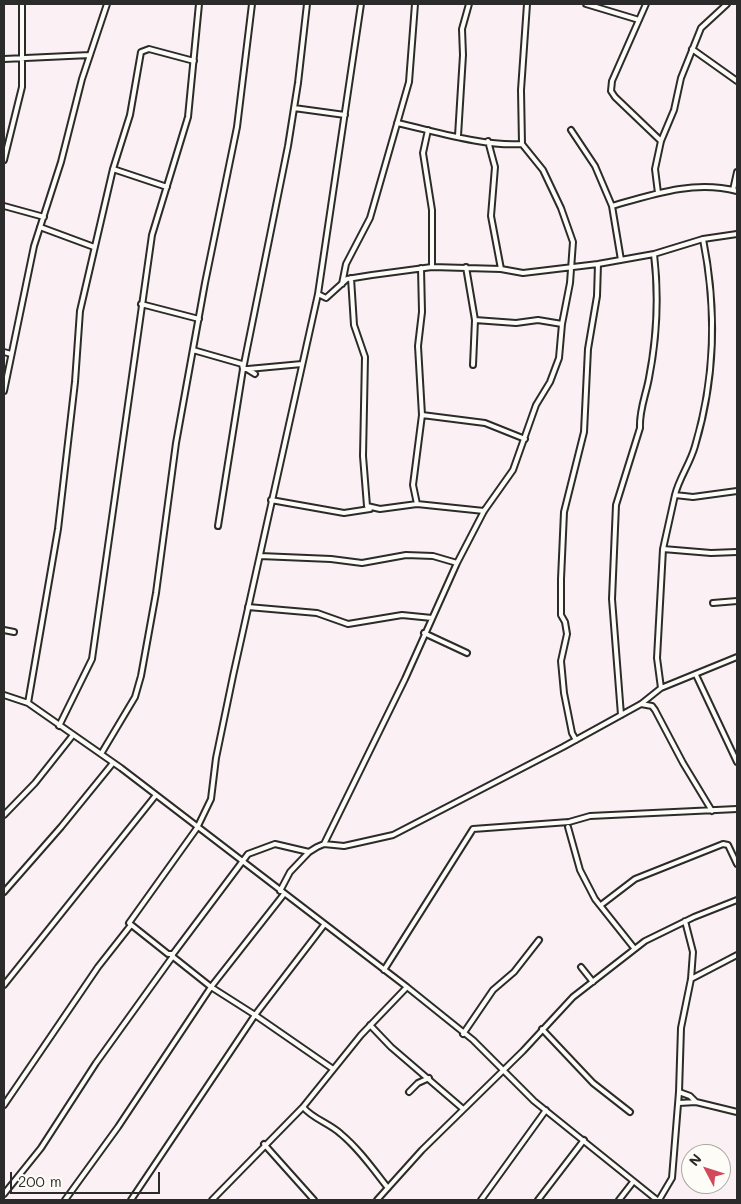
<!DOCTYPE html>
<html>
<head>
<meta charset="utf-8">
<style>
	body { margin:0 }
	#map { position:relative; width:741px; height:1204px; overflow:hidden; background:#fbf1f4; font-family:Mali,sans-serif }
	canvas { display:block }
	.frame { position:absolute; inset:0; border:5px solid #2b2b2b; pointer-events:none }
	.north { position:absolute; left:681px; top:1144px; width:50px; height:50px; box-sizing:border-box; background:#fdfcf7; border:1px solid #a9a8a5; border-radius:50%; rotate:310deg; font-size:14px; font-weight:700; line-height:20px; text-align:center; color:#2b2b2b }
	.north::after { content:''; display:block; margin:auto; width:18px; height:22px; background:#d1495b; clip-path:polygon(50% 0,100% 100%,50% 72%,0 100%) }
	.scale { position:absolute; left:10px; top:1172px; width:150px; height:22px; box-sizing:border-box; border:2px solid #2b2b2b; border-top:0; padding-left:6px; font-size:15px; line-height:18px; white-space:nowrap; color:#2b2b2b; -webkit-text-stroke:4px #fdfcf7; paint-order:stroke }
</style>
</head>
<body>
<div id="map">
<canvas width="741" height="1204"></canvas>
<div class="frame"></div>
<div class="north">N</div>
<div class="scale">200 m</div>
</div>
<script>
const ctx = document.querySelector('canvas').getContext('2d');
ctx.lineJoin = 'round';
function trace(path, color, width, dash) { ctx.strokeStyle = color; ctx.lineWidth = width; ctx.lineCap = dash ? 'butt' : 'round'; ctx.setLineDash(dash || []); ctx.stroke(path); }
const minor = new Path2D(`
	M586,4l53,16
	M646,4l-34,77 -1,10 4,6 46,44
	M692,49l45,32
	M4,59l86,-4
	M294,108l51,7
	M397,123c37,8 88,24 125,21
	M428,130l-5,23 9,57v57
	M571,130l24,36 17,40 9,54
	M458,136l5,-81 -1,-26 7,-25
	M488,141l7,26 -4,49 10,53
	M4,160l18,-73v-83
	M113,169l54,18
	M733,190l4,-18
	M658,193l-3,-24 6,-28 13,-31 7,-32 20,-50 26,-24
	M4,206l40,11
	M612,206c42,-12 82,-26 125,-15
	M40,227l54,20
	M466,267l9,53 -2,45
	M351,278l3,47 11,32 -2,99 4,50 13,3 37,-5 67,7
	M342,284l4,-20 24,-46 39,-136 6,-78
	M318,294l8,4 21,-19 25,-4 60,-8 69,2 22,4 75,-9 56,-10 49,-15 34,-5
	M141,304l58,15
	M475,320l41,3 22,-3 24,4
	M193,350l49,14 1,5h4l8,5
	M4,352l7,2
	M248,369l54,-5
	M4,391l30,-145 27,-84 21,-83 25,-75
	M422,415l63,8 40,16
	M675,495c4,-17 15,-31 20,-49 20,-67 22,-137 8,-207
	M271,500l73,13 26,-4
	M417,504l-4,-19 9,-70 -4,-69 4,-34 -1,-44
	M218,526l25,-157 45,-223 10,-63 9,-79
	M663,549l48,4 26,-1
	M260,556l71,3 31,4 44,-8 27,1 24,7
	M713,603l24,-2
	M248,607l69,6 31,11 54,-9 30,3
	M4,630l10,2
	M424,633l43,20
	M696,675l41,87
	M661,688l-4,-30 6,-109 12,-54 18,2 44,-6
	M4,695l24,8 93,65 286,219 66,53 61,61 123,99
	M28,703l30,-174 17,-147 5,-71 33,-142 17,-54 11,-63 8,-3 45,12
	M641,704l11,2 3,4 28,53 29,48
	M621,715l-9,-116 4,-94 24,-77c-1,-18 6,-33 9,-50 8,-41 10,-82 5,-124
	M59,726l33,-67 60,-424 36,-118 11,-113
	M576,740l-4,-7 -8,-40 -3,-32 6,-27 -2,-12 -4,-7v-36l3,-67 20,-80 4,-83 9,-53 1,-32
	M101,754l34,-57 6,-21 15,-83 20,-150 29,-160 32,-156 15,-123
	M4,815l31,-32 38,-48
	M568,827l12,43 15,29 39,49
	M324,844l81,-165 52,-116 27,-52 29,-41 23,-65 14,-23 9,-24 3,-34 8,-41 3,-41 -12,-34 -18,-38 -21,-26 -1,-54 6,-86
	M309,852l-34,-8 -27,10 -75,100h-5l-39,-31 68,-95 14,-29 5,-41 17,-82 85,-382 43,-290
	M280,891l10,-19 19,-20 8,-5 7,-3 20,2 49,-11 170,-88 78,-43 20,-16 76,-31
	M4,892l57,-65 52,-64
	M601,905l34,-26 88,-35 5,1 9,19
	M172,956l39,31 44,28 78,54
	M581,967l12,15
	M384,970l89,-141 96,-7 21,-6 147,-7
	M691,979l46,-24
	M4,985l152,-190
	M370,1025l21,22 71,61
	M542,1029l51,54 37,29
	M463,1034l30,-44 21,-18 25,-32
	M409,1092l9,-9 11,-5
	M679,1092l11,4 6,6
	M679,1103l17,-1 41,10
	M4,1105l94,-138 33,-42
	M264,1144l50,56
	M388,1188c-15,-19 -29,-39 -47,-54 -12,-11 -28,-15 -38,-27l58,-72 46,-48
	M4,1194l37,-46 55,-85 77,-107
	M65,1200l53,-73 93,-140 73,-93
	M131,1200l124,-185 69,-90
	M212,1200l91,-93
	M377,1200l45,-50 101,-99 50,-54 72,-56 49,-24 43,-17
	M481,1200l65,-90
	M538,1200l46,-60
	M619,1200l14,-18
	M659,1200l13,-22 7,-86 2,-64 10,-49 2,-27 -8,-31`);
trace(minor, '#2b2b2b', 8);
trace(minor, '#fdfcf7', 4);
</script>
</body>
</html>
